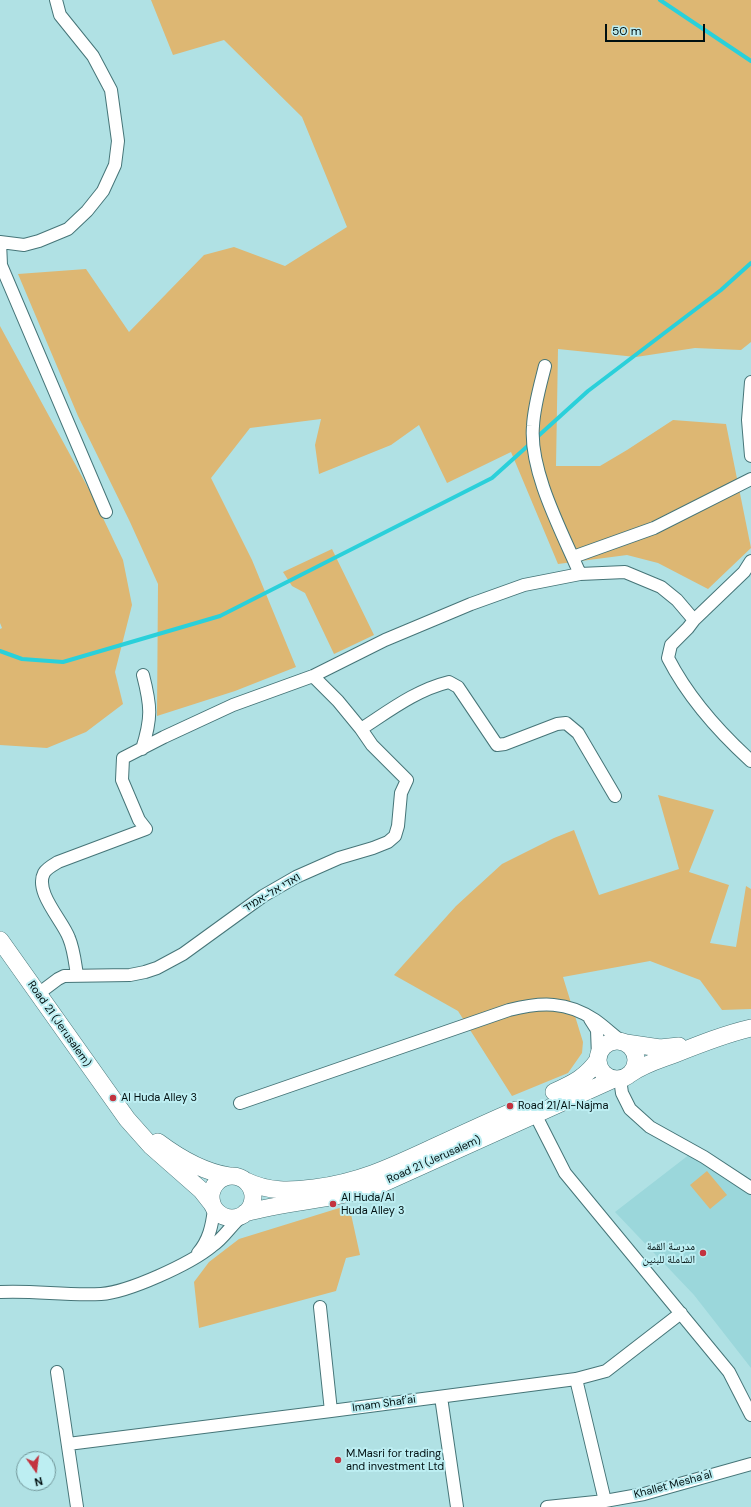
<!DOCTYPE html>
<html>
<head>
<meta charset="utf-8">
<style>
	body { margin:0 }
	#map { position:relative; width:751px; height:1507px; overflow:hidden; background:#b0e1e4; font-family:"DM Sans",sans-serif }
	canvas { display:block }
	.north { position:absolute; left:16px; top:1451px; width:40px; height:40px; box-sizing:border-box; background:#bdeef2; border:1px solid #719598; border-radius:50%; rotate:166deg; font-size:11px; font-weight:700; line-height:16px; text-align:center; color:#001011 }
	.north::after { content:''; display:block; margin:auto; width:14px; height:18px; background:#c3333f; clip-path:polygon(50% 0,100% 100%,50% 72%,0 100%) }
	.scale { position:absolute; left:605px; top:24px; width:100px; height:18px; box-sizing:border-box; border:2px solid #001011; border-top:0; padding-left:5px; font-size:12px; line-height:14px; white-space:nowrap; color:#001011; -webkit-text-stroke:3px #bdeef2; paint-order:stroke }
</style>
</head>
<body>
<div id="map">
<canvas width="751" height="1507"></canvas>
<div class="north">N</div>
<div class="scale">50 m</div>
</div>
<script>
const ctx = document.querySelector('canvas').getContext('2d');
ctx.lineJoin = 'round';
function fill(path, color) { ctx.fillStyle = color; ctx.fill(path, 'evenodd'); }
function trace(path, color, width, dash) { ctx.strokeStyle = color; ctx.lineWidth = width; ctx.lineCap = dash ? 'butt' : 'round'; ctx.setLineDash(dash || []); ctx.stroke(path); }
function write(font, color, halo, rows, align = 'center') {
  ctx.font = font + ' "DM Sans","Noto Naskh Arabic","Noto Sans Hebrew",sans-serif'; ctx.lineWidth = 4; ctx.setLineDash([]); ctx.textBaseline = 'middle'; ctx.strokeStyle = halo; ctx.fillStyle = color; for (const [text, x, y, turn = 0] of rows) {
    ctx.save(); ctx.translate(x, y); ctx.rotate((+turn || 0) * Math.PI / 180); ctx.textAlign = isNaN(turn) ? turn : align; if (halo) ctx.strokeText(text, 0, 0); ctx.fillText(text, 0, 0); ctx.restore();
  }
}
fill(new Path2D(`
	M690,1154l61,40v174l-57,-73 -79,-83z`), '#9bd7db');
fill(new Path2D(`
	M151,0h600v342l-10,8 -46,-2 -59,9 -78,-8 -2,117h44l27,-16 46,-30 53,4 25,124 -43,41 -50,-26 -31,-8 -69,9 -47,-112 -64,31 -28,-58 -28,20 -72,29 -4,-29 6,-26 -71,9 -39,50 41,82 44,107 -61,24 -78,25 1,-132 -28,-62 -52,-106 -60,-142 68,-5 43,63 75,-77 30,-8 51,19 62,-39 -45,-110 -78,-77 -51,15z
	M0,326l92,169 31,65 9,45 -17,67 8,32 -37,28 -39,16 -47,-3v-116l2,-1 -2,-5z
	M332,549l42,86 -40,19 -29,-61 -13,-7 -9,-14z
	M658,795l56,15 -25,62 40,13 -19,58 26,4 10,-61 5,3v120l-29,1 -22,-30 -50,-19 -87,16 20,65 -1,11 -14,20 -56,23 -54,-85 -64,-36 62,-69 46,-42 52,-26 20,-8 25,65 80,-26z
	M707,1171l20,24 -17,14 -20,-24z
	M349,1205l11,50 -14,3 -10,33 -137,37 -5,-46 15,-20 30,-23z`), '#ddb773');
trace(new Path2D(`
	M660,0l91,61
	M536,438l52,-47 133,-101 30,-27
	M0,651l22,8 41,3 157,-46 272,-138 39,-35`), '#2ad0da', 4);
const minor = new Path2D(`
	M0,242l24,3 15,-4 29,-12 19,-18 16,-20 12,-26 3,-24 -7,-51 -18,-34 -33,-41 -4,-15
	M0,242l1,23 105,247
	M545,366c-5,20 -11,40 -12,60 -4,45 29,106 47,148
	M751,382l-3,38 3,36
	M573,557l81,-29 97,-49
	M751,561l-7,11 -50,48 -6,8 -17,17 -3,13c20,39 50,73 83,103
	M313,676l25,25 23,28c28,-18 55,-39 88,-47l9,5 39,58 8,-1 52,-20 9,-1 12,10 37,63
	M142,749c10,-31 9,-43 1,-74
	M77,975c-2,-12 -3,-25 -8,-37 -6,-17 -35,-46 -25,-65 3,-5 9,-8 14,-11l88,-33 -7,-9 -17,-40 1,-22 41,-21 69,-32 80,-29 72,-36 86,-36 53,-19 56,-11 45,-2 36,15 16,13 17,20
	M38,994l20,-15 6,-3 66,-1 15,-3 12,-4 26,-14 80,-58 33,-19 43,-19 34,-10 15,-6 7,-6 3,-10 3,-33 6,-13 -35,-35 -11,-16
	M590,1019l7,11 1,26
	M620,1079l2,14 8,16 20,18 54,30 47,31
	M240,1103l269,-93c32,-8 58,-9 86,10 10,7 19,16 29,23
	M535,1114l30,59 164,199 22,43
	M198,1253c11,-13 14,-27 16,-44
	M0,1292c33,-2 67,4 101,2 28,-2 89,-30 111,-48 12,-8 19,-21 30,-30
	M320,1307l11,104
	M57,1372l20,135
	M576,1379l29,122
	M441,1397l16,110
	M68,1444l263,-33 245,-32 30,-8 75,-58
	M547,1507l58,-6 39,-7 107,-30`);
const secondary = new Path2D(`
	M0,940l127,179 24,27 50,44 11,14
	M598 1060a19 19 0 1 1 38 0a19 19 0 1 1-38 0Z
	M626,1043l34,5 19,-2
	M630,1074c14,-10 29,-14 45,-20 25,-10 50,-20 76,-26
	M554,1092c20,-9 32,-15 44,-32
	M158,1142c20,15 46,30 71,34
	M211 1197a21 21 0 1 1 42 0a21 21 0 1 1-42 0Z
	M246,1181c23,11 44,10 68,7 46,-6 77,-21 118,-40 28,-13 56,-26 84,-38
	M245,1213c44,-12 89,-13 132,-27l237,-107`);
trace(minor, '#467578', 14);
trace(secondary, '#467578', 18);
trace(minor, '#fff', 12);
trace(secondary, '#fff', 17);
for (const [x, y, r, color] of [
	[113,1098,4,"#c3333f"],
	[510,1106,4,"#c3333f"],
	[333,1204,4,"#c3333f"],
	[703,1253,4,"#c3333f"],
	[338,1460,4,"#c3333f"]
]) { const dot = new Path2D(); dot.arc(x, y, r, 0, 2 * Math.PI); ctx.fillStyle = color; ctx.fill(dot); trace(dot, '#bdeef2', 1.5); }
write('11px', '#001011', '#bdeef2', [
	["ואדי אל-אמיד",272,893,-31],
	["Road 21 (Jerusalem)",59,1024,55],
	["Road 21 (Jerusalem)",434,1160,-24],
	["Imam Shaf'ai",384,1404,-8],
	["Khallet Mesha'al",673,1485,-15]
]);
write('11px', '#001011', '#bdeef2', [
	["Al Huda Alley 3",121,1098],
	["Road 21/Al-Najma",518,1106],
	["Al Huda/Al",341,1198],
	["Huda Alley 3",341,1211],
	["مدرسة القمة",695,1247,"right"],
	["الشاملة للبنين",695,1260,"right"],
	["M.Masri for trading",346,1454],
	["and investment Ltd",346,1467]
], 'left');
</script>
</body>
</html>
